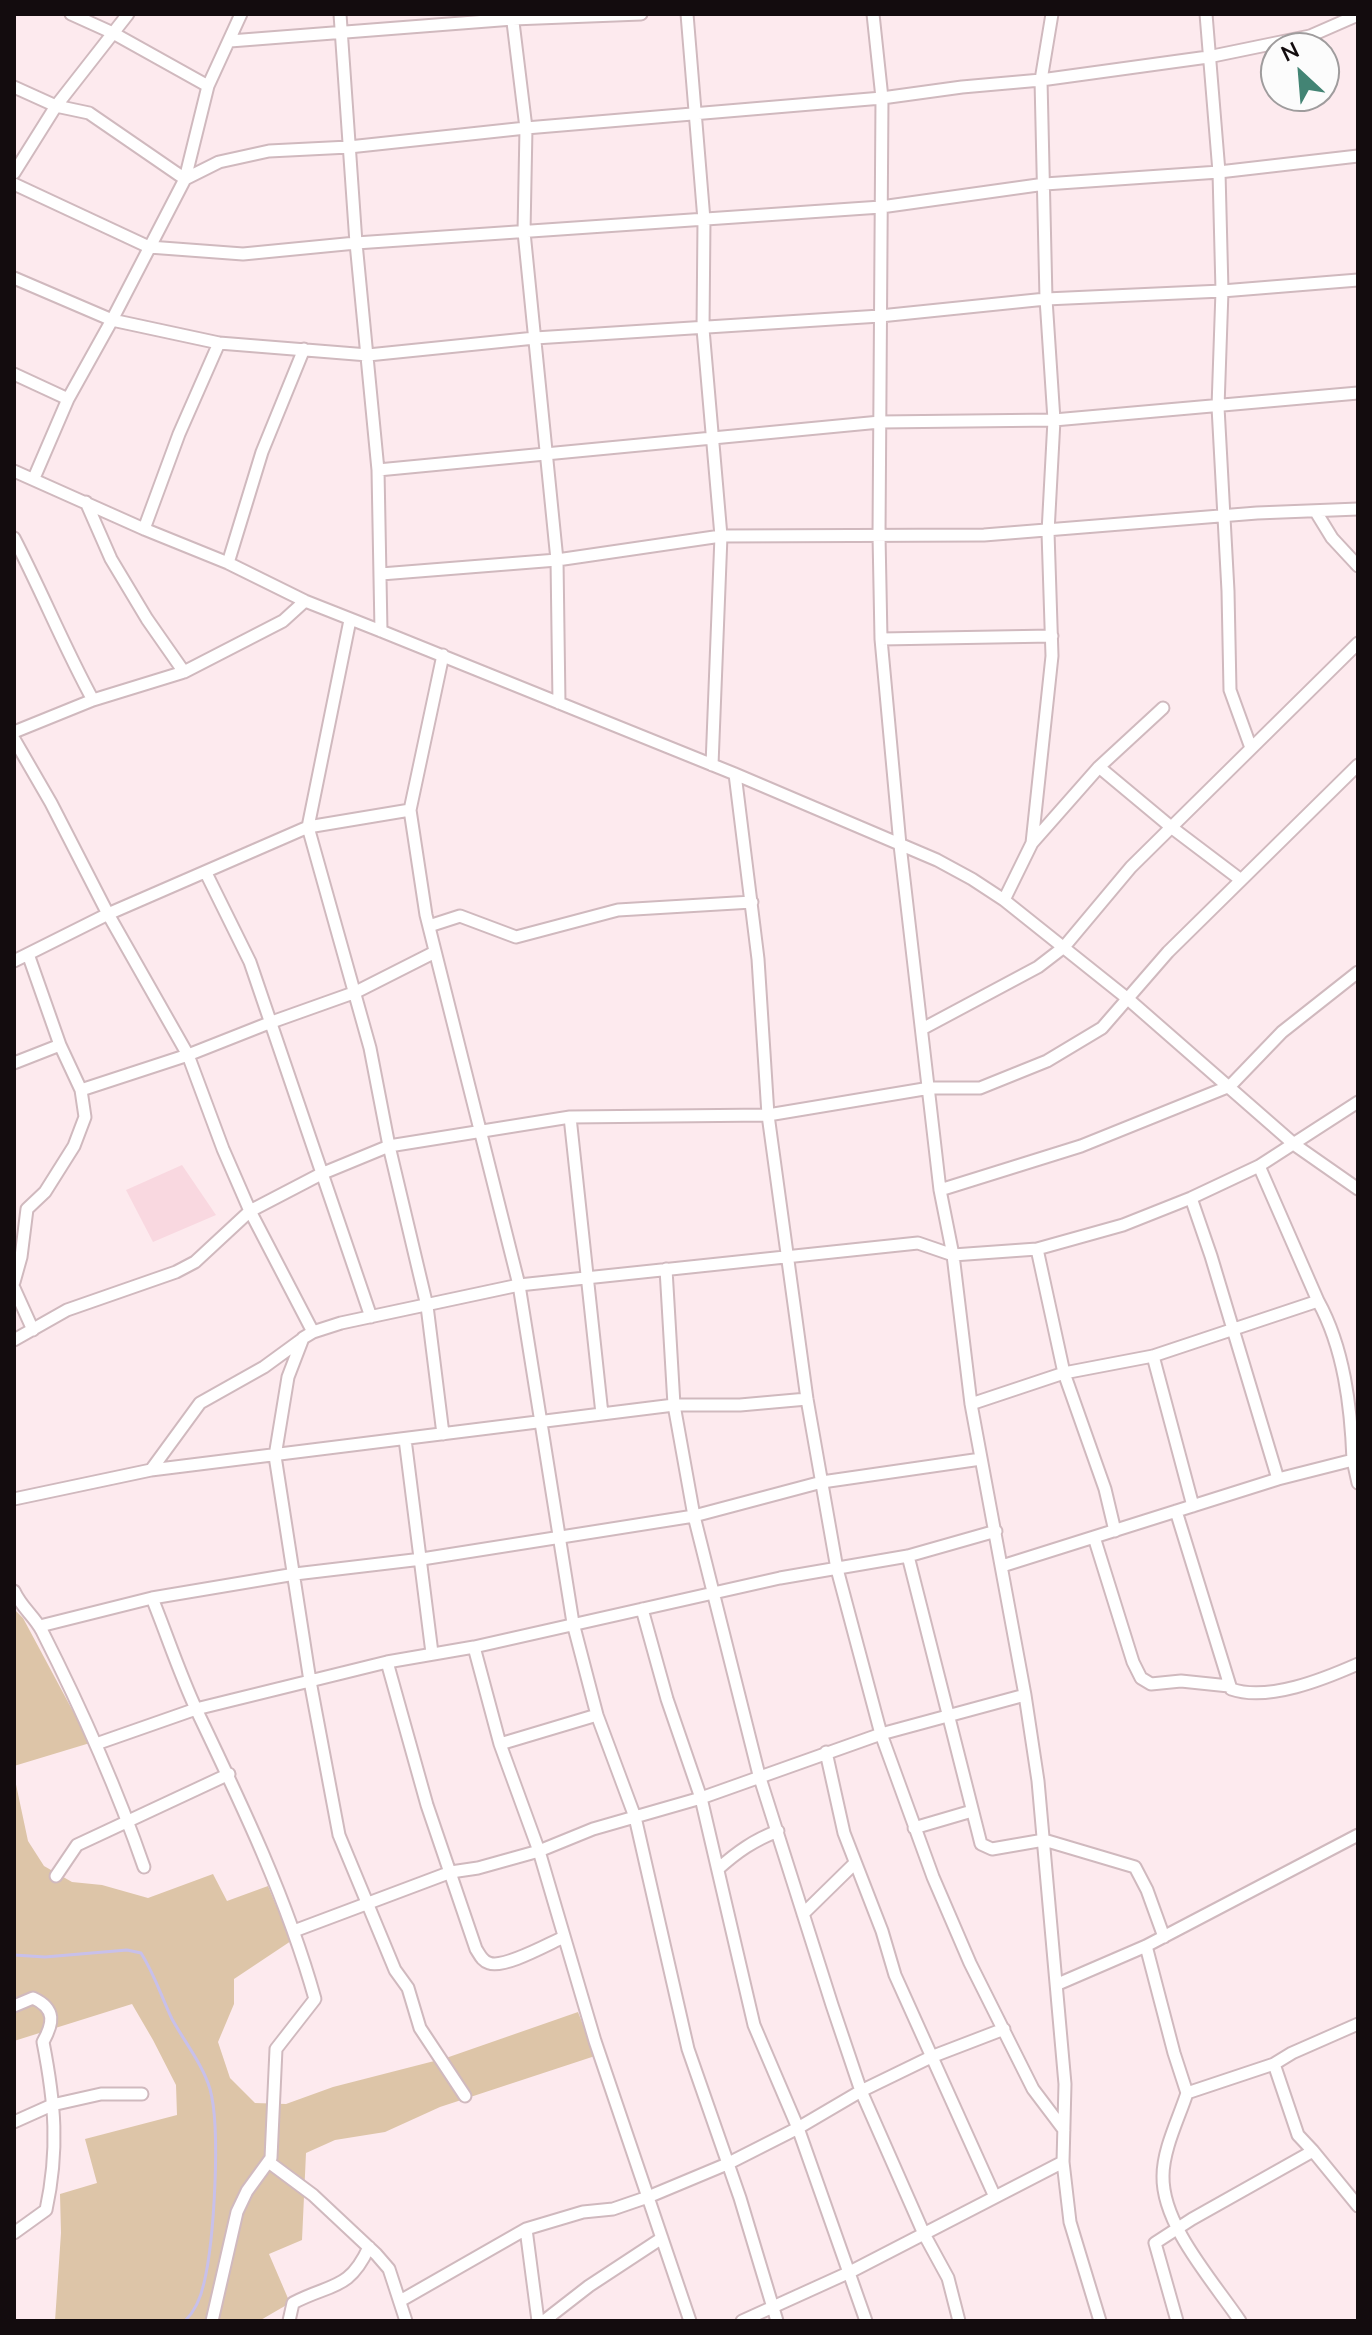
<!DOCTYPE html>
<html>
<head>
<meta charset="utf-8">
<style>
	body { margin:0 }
	#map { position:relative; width:1372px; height:2335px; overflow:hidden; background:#fdeaee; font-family:"Nunito Sans",sans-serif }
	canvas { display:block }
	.frame { position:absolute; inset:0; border:16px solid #130c0e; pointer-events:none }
	.north { position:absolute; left:1260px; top:32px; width:80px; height:80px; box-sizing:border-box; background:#fcfcfc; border:2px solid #9f9c9d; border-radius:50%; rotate:334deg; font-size:22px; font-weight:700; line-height:32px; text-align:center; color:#130c0e }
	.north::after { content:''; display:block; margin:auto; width:28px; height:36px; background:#438474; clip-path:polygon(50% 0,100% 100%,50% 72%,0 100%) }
</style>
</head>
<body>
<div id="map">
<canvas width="1372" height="2335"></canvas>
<div class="frame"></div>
<div class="north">N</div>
</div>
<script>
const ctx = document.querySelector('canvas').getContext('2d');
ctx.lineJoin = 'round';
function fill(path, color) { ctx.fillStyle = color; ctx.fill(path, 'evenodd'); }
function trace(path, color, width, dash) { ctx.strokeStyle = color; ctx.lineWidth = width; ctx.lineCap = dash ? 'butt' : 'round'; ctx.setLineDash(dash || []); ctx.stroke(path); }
fill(new Path2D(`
	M182,1165l34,50 -63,27 -27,-52z`), '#f9d8e0');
fill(new Path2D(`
	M14,1609l9,9 67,125 -76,23z
	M14,1775l14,66 16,25 28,16 30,3 46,13 65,-24 14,27 41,-15 23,55 -57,38v25l-16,38 12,36 25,25 31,1 47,-17 113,-29 132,-46 17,44 -155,51 -55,25 -50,8 -29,13 -4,87 -33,14 21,49 -31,18h-204l6,-88 -1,-39 37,-11 -12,-44 92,-24 -1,-30 -23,-45 -21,-36 -118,37z`), '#ddc5a8');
trace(new Path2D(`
	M14,1955l31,2 82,-7 14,3c14,22 20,43 31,66 12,22 31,46 38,70 11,40 4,152 -6,194 -3,14 -9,28 -19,38`), '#c8c0ea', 3);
const minor = new Path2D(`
	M71,14l42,19 95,53
	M340,14l16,229 22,227 502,-48 174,-2 304,-27
	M512,14l14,114 -2,104 33,328 2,143
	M687,14l17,206 -1,109 18,207 -9,229
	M873,14l9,84 -3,437 2,104 19,206 40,345 13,65 18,149 54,291 13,86 27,303 -2,78 7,60 30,99
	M1206,14l13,158 3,119 -4,116 10,184 2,99 21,58
	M230,41l283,-22 128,-5
	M14,87l42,19 33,7 96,66 23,-93 33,-72
	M14,173l42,-67 72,-92
	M14,184l135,63 94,7 113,-11 525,-36 164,-23 174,-12 139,-16
	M14,278l98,42 107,23 149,12 167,-17 345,-22 166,-17 176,-8 136,-11
	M14,374l54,25
	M378,470l3,161
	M14,471l130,58 84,34 77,38 76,30 354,143 202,86 35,19 32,21 124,99 167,146 63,44
	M34,478l34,-79 44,-79 73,-141 34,-17 50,-11 80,-4 177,-19 356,-30 80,-11 79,-7 167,-23 102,-21 48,-21
	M86,502l25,57 36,60 37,53
	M1316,512l16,26 26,28
	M144,529l35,-95 40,-91
	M14,538c28,54 50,109 79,162
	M228,563l34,-111 42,-103
	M381,574l176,-14 164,-24 263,-1 273,-22 101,-4
	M350,620l-42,207 62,221 19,98 38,160 16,128
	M881,639l171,-3
	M443,655l-33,155 16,105 93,370 54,338 24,92 38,102 53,232 52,149 37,123
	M14,732l79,-32 91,-28 99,-51 22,-20
	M14,739l37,64 57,111 80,141 35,94 27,62 63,121
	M1099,767l72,60 70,53
	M735,774l23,185 10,156 39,284 30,170 44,165 52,143 37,86 63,126 31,41
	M1032,843l67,-76 64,-59
	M206,873l44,89 121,355
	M1004,900l28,-57 20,-187 -4,-124 6,-112 -8,-121 -5,-219 11,-66
	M429,926l31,-10 56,21 102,-27 134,-8
	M14,961l94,-47 200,-87 102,-17
	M922,1029l116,-62 26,-20 67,-80 227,-224
	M14,1063l46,-18
	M81,1090l107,-35 81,-32 87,-31 79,-40
	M570,1117l32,297
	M1259,1166l59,135
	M940,1190l141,-44 149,-60 52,-54 76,-60
	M1191,1198l20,58 67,223
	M1037,1249l27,124 41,116 10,42
	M666,1269l8,136 20,111 65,259 73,230 29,86 63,143 24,44 11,43
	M14,1282l7,-25 6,-48 18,-17 29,-46 11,-29 -4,-27 -21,-45 -32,-91
	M14,1288l19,42
	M14,1340l53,-30 109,-38 19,-10 55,-51 71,-37 68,-28 181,-29 198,-2 162,-27h50l67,-27 55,-33 66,-76 190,-187
	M1153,1356l40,150
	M971,1404l93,-31 89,-17 165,-55c26,47 33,106 35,159
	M405,1439l27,214
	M151,1470l49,-67 64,-36 37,-27
	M14,1499l137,-29 523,-65h66l67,-6
	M1176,1511l55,178c37,13 93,-10 127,-25
	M1094,1537l39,125 8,16 10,6 30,-3 48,5
	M908,1556l73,288 11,5 52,-9 91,27 12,23 17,47
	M1002,1566l276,-87 75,-19 5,23
	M14,1591c7,16 21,26 28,40 39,77 74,155 102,236
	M152,1598c15,37 28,77 45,113 45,94 90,188 118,288l-39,50 -5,109 -24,33 -10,21 -25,109
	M642,1609l25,90 34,99 53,227 44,103 68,193
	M40,1626l112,-28 143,-24 127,-15 272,-43 128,-34 159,-23
	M474,1647l26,97 39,107 56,190 95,280
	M387,1662l40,143 49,144c4,6 6,12 13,14 15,6 59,-19 75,-26
	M96,1744l100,-35 191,-47 87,-15 306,-69 128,-22 88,-25
	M500,1744l97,-29
	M826,1752l18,81 38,98 13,44 100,222
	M914,1828l58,-17
	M718,1869c19,-17 36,-29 60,-38
	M56,1876l21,-31 152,-71
	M803,1914l52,-51
	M294,1931l157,-59 27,-4 61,-17 54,-22 108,-31 180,-64 144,-39
	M1146,1946l28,107 13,40 87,-29 18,-11 66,-29
	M1058,1984l88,-38 212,-111
	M14,2006l19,-8c24,11 20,26 10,44 12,61 16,108 3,168l-32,23
	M1274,2064l24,71 15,16
	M1187,2093c-8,25 -24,56 -24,83 -1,49 50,105 77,145
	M465,2096l-45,-68 -12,-40 -13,-18 -56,-135 -29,-154 -35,-225 13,-79 15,-39 10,-6 28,-9 178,-38 399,-42 35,12 84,-6 86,-24 68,-27 68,-32 99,-64
	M14,2122l38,-17 49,-11h41
	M270,2163l43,32 63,59 13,15 17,52
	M526,2229l12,92
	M400,2301l126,-72 57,-17 30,-3 35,-12 79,-33 71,-36 63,-37 70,-34 73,-28
	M289,2321l4,-18c38,-20 56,-12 76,-56
	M544,2321l45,-35 73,-48
	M742,2321l108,-49 213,-110
	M1177,2321l-22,-78 37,-24 121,-68 45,55`);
trace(minor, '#d0b9be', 15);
trace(minor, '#fff', 11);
</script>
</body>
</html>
